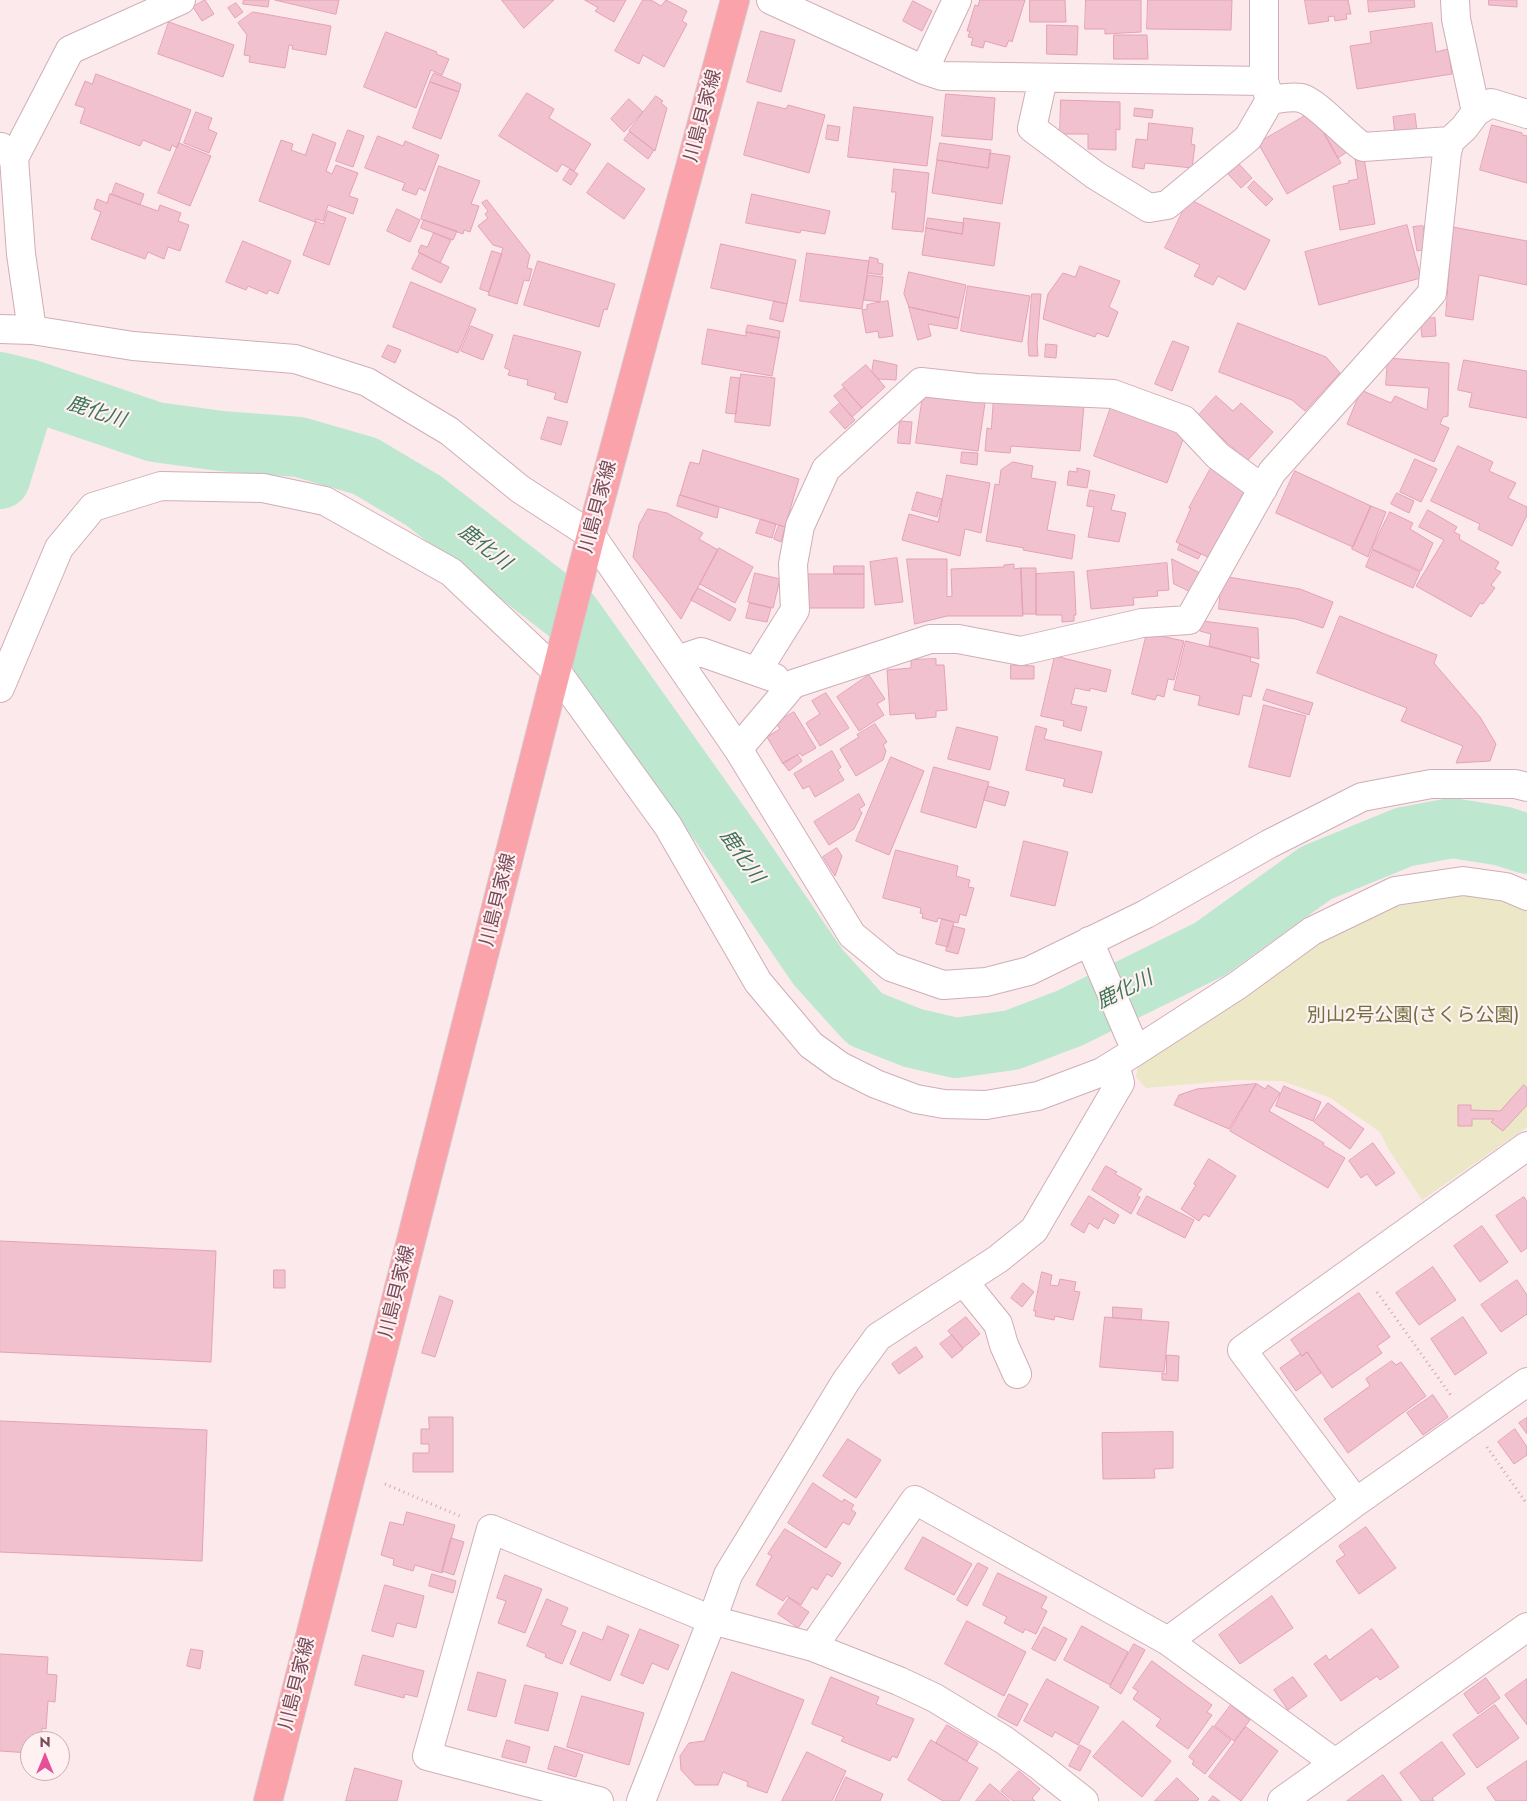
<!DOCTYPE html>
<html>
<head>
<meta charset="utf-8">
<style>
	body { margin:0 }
	#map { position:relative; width:1527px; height:1801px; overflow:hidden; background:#fce9eb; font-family:Jost,sans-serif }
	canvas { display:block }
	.north { position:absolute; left:20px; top:1731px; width:50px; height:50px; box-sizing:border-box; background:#fff0f1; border:1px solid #c9aeb5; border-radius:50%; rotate:0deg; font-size:14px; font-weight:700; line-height:20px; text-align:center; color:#774c5b }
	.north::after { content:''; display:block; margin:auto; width:18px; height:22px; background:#e55098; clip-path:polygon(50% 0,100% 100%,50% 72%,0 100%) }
</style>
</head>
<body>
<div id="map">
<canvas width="1527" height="1801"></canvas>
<div class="north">N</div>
</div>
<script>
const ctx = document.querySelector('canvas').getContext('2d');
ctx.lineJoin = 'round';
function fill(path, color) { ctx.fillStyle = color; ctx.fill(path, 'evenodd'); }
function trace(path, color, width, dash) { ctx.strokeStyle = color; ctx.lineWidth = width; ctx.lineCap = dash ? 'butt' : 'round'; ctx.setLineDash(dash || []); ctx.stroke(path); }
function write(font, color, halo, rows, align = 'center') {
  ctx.font = font + ' Jost,"Noto Sans JP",sans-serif'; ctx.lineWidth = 4.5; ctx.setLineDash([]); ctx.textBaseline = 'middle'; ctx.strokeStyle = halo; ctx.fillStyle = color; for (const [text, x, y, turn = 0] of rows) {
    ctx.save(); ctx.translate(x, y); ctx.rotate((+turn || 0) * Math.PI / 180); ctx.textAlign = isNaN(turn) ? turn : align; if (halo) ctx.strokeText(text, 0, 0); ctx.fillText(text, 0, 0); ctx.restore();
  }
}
fill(new Path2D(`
	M1463,886l64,16v225l-105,73 -33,-50 -9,-18 -51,-35 -47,-16 -45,-1 -91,8 -10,-11 2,-10 15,-18 224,-145z`), '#ebe7c7');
trace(new Path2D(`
	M0,382l28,7 127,43 66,9 78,6 66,19 59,35 148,115 164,231 82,120 47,52 48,19 43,10 56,-8 58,-22 140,-69 106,-76 88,-36 48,-9 50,8 25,8
	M0,479l28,-90`), '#bde7cf', 60);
const building = new Path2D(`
	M205,0l9,14 -12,7 -9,-14z
	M244,0h25l-1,7 -25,-3z
	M275,0h64l-3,14z
	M502,0h52l-30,28z
	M585,0h41l-12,22 -19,-11 3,-3z
	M643,0h8l10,6 5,-6 21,11 -5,10 5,3 -23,43 -21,-12 -4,9 -24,-13z
	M980,0h45l-13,42 -3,-2 -3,7 -21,-6 -2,7 -12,-3 2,-7 -5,-1 2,-6h-3l8,-26 3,1z
	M1030,0h35l1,22h-36z
	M1086,0h55v32l-36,2v-5h-20z
	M1148,0h84l-1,30 -84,-1z
	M1305,0h43l3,14h-5l1,5 -12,2 -1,-5 -6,1 1,4 -20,3z
	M1368,0h46l1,7 -46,5z
	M1489,0h28v7l-28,-2z
	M913,1l19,10 -10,20 -19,-10z
	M236,3l7,9 -8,6 -7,-10z
	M253,12l78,14 -5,29 -34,-6 1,-3 -4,-1 -4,23 -36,-6 1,-6 -6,-1 3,-20 -9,-12z
	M169,22l65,23 -11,32 -65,-23z
	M1432,23l4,29 12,-3 4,25 -95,15 -7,-43 21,-3 -1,-11z
	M1047,25l31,1 -1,29 -30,-1z
	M761,31l34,9 -14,52 -34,-10z
	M386,32l51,20 -1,2 13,5 -7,16 -11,-5 -15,38 -52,-21z
	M1114,35h33l1,24h-34z
	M434,73l27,11 -2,8 -29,-10z
	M96,74l95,36 -14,38 -5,-3 -2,6 -27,-11 -3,6 -60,-23 5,-15 -10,-3 10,-24 7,3z
	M430,82l29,10 -18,47 -28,-11z
	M527,93l27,16 -5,9 42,26 -17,27 -12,-7 -5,8 -58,-36z
	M946,94l49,4 -3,42 -50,-4z
	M656,96l7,5 -2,2 6,5 -12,43 -26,-20z
	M629,99l14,13 -19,20 -13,-13z
	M1061,100l59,2v28l-4,-1v21l-28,-1v-15h-28z
	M758,102l28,7 2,-4 37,10 -16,58 -65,-18z
	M854,107l79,10 -6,49 -79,-9z
	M1135,108l18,2 -1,8 -18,-2z
	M196,112l16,6 -4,11 9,4 -8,20 -25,-10z
	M1312,112l29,51 -54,31 -29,-51z
	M1313,113l37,37 -12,8z
	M1415,114l2,17 -22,3 -2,-17z
	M1149,123l44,5 -2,16 4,1 -3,23 -47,-5 -1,6 -12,-2 4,-28 11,1z
	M828,125l12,2 -2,14 -12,-2z
	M1492,125l30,8v2l5,1v47l-47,-13z
	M348,130l16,6 -11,31 -17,-6z
	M630,132l24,18 -6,9 -24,-19z
	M313,134l23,9 -10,28 6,3 4,-9 22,8 -9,23 9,3 -5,15 -25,-9 -5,16 -7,-2 -1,3 -56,-21 22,-61 12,4 -2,6 14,5z
	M378,136l25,10 2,-5 34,14 -14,36 -6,-3 -3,7 -14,-5 3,-7 -40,-15z
	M179,143l32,13 -21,50 -32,-13z
	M940,143l51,7 -3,18 -51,-8z
	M990,153l20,3 -8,48 -70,-11 5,-33 51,8z
	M1364,158l11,66 -35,6 -7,-44 16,-3 -1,-2 10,-2 -3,-20z
	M608,163l37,26 -21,30 -37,-26z
	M1239,164l13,14 -11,10 -13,-14z
	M439,166l41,15 -9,23 8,2 -9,26 -6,-2 -1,4 -42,-15z
	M570,169l8,5 -7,11 -8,-5z
	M894,169l35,4 -6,59 -31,-3 4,-37h-4z
	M1254,181l19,18 -7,7 -18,-18z
	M116,183l28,11 -4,11 -28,-11z
	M110,194l48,17 2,-6 21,8 -3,8 11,4 -9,26 -12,-4 -4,12 -16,-7 -3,7 -54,-20 10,-27 -7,-3 3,-10 10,4z
	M752,194l78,17 -5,23 -24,-4 -1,3 -54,-10z
	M1189,199l81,41 -25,50 -27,-14 -5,9 -19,-9 6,-11 -35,-17z
	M487,200l43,55 -3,13 5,1 -3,12 -5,-1 -7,24 -29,-9 15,-47 -10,-3 -15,-19 10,-8 -3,-4 3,-3 -6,-8z
	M397,209l23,11 -10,22 -23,-11z
	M328,211l18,7 -17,47 -26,-10 13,-34 7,3z
	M928,218l36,5 -2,11 -36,-6z
	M964,218l36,5 -6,43 -72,-11 4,-27 36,6z
	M424,220l33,11 -4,9 -32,-12z
	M1407,225l14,53 -102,27 -14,-53z
	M1423,226l4,23 -10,2 -4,-24z
	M1453,227l74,14v44l-48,-10 -6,45 -27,-4z
	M434,233l17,7 -11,23 -22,-11 3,-7 6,2z
	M243,241l48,20 -13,33 -9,-4 -2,4 -19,-8 -2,4 -20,-8z
	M721,244l75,16 -9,44 -76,-16z
	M492,251l10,3 -13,38 -9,-3z
	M420,253l29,14 -8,16 -29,-14z
	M807,253l62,8 -7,48 -62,-8z
	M870,257l8,2v4l5,1 -1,11 -14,-2z
	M538,261l77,23 -8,26 -3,-1 -5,18 -75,-22z
	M1080,266l40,15 -11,26 9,5 -10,25 -11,-4 -2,4 -52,-18 5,-25 15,-21 12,4z
	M909,272l57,13 -7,33 -50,-11 -5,-13z
	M868,275l15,2 -3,25 -16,-2z
	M411,282l65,27 -18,44 -65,-26z
	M968,286l62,10 -8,46 -61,-11z
	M1032,294h9l-4,49 1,13h-9l-1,-13z
	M774,301l13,3 -4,18 -13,-3z
	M888,301l5,35 -14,2 -1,-7 -12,2 -4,-23 5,-1v-4z
	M909,307l50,11 -2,11 -29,-5 3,12 -13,4z
	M1435,318l1,18 -14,1 -2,-18z
	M1238,323l88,34 14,16 -35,38 -13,-11 -73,-28z
	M748,325l32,6 -1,7 -33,-6z
	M471,326l22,9 -10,25 -22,-9z
	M708,329l38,7v-4l33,6 -7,38 -70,-12z
	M514,335l67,17 -14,51 -13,-4 2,-6 -29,-8 1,-5 -20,-5 2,-5 -5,-2z
	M1173,341l16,6 -17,44 -17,-7z
	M1046,344l11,1 -1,13 -11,-1z
	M388,345l13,5 -6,13 -13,-6z
	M1388,358l61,5 -1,53 -5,1 -3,7 9,4 -15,34 -87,-38 14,-34 30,13 4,-7 32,14 2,-22 -43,-3z
	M874,360l23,5 -1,15 -18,-1 -6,-7z
	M1464,360l63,11v47l-58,-11 3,-14 -14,-3z
	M866,365l19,22 -23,21 -20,-23z
	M741,374l34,4 -5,48 -35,-4z
	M731,377l9,1 -4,36 -10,-1z
	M844,388l18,20 -10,9 -18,-21z
	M923,395l62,8 -7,48 -62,-8z
	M1216,396l17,15 8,-8 32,29 -26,29 -49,-45z
	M994,397l90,8 -4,46 -69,-5 -1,7 -25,-2 2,-23 4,1z
	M840,403l15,17 -10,9 -15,-17z
	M1111,407l74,27 -18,49 -73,-27z
	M548,417l20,5 -7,23 -20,-6z
	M900,421l12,1 -2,22 -12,-1z
	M1458,446l35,16 -4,9 27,12 -8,15 19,9v8l-15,31 -34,-17 2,-5 -49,-23z
	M703,450l96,29 -14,48 -105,-32 10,-33 9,2z
	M962,452l16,1 -1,12 -16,-2z
	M1415,459l22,10 -16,33 -21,-10z
	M1013,462l20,4 -2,12 25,4 -9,48 28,5 -3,24 -49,-9 1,-2 -38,-7 9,-57 4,1 2,-15z
	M1077,468l13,3 -3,17 -20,-3 2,-14 8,1z
	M1211,468l36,17 -35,74 -36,-17 15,-34h-2z
	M1295,471l76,35 -18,41 -77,-34z
	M947,475l43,8 -9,50 -16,-4 -5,27 -58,-16 7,-26 29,8z
	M1090,490l25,5 -4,15 15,3 -7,29 -31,-5 6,-30 -7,-1z
	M917,492l25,7 -5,18 -25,-7z
	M1397,493l17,8 -5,12 -18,-9z
	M680,495l39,12 -2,11 -40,-12z
	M1371,506l15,6 -18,45 -16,-8z
	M648,509l19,4 36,20 -4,6 19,11 -37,69 -48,-62 6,-32z
	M1428,510l29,17 -3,5 6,3 -1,4 40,23 -4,7 6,3 -10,13 4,3 -12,16 -3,-1 -9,14 -55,-31 28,-46 -25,-13z
	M1390,512l23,11 -3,6 23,14 -12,28 -49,-22z
	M761,519l15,5 -4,14 -16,-5z
	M779,525l6,2 -4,15 -7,-3z
	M1180,544l21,10 -3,5 -20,-9z
	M719,548l34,19 -18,36 -35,-19z
	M1373,550l47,22 -7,16 -47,-21z
	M897,558l6,44 -28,3 -5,-43z
	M907,559h40v38l5,-1 -1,-27 53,-2v-2l10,-1v5l7,-1 2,48h-76l-32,8z
	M1172,559l28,14 -9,19 -17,-8z
	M1167,563l2,27 -12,1 1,5 -25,2 1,7 -43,4 -4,-38z
	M834,566h30v8h-30z
	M1021,568h15v46h-13z
	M1074,572l2,43h-2v6l-12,1v-7h-26v-41z
	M755,573l25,6 -7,29 -25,-6z
	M808,574h56v34h-56z
	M1222,576l78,13 33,13 -10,26 -27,-9 -77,-10z
	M698,588l38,21 -6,12 -39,-21z
	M750,603l21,5 -4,14 -21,-4z
	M1340,616l97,39 -3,8 46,54 16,27 -6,17 -34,2 7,-17 -62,-25 6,-13 -90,-35z
	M1202,621l56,7 1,31 -50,-13 2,-12 -11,-3z
	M1147,633l37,8 -10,39 -6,-1 -4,18 -7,-2 -2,5 -23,-6z
	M1186,641l65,16 -1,4 9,3 -8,33 -8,-2 -4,20 -41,-10 2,-9 -26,-6z
	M1055,656l56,14 -5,22 -16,-4v3l-15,-3 -4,16 16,3 -6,24 -18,-5 1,-5 -23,-5z
	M936,659v6h8l3,45 -11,1v6l-20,2 -1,-6 -25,2 -3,-45 24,-2v-8z
	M1011,665l23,1v13h-23z
	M869,675l16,24 -8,5 7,11 -25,16 -22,-34z
	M1267,689l46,14 -4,12 -46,-15z
	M826,693l23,35 -29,18 -14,-23 14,-9 -8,-13z
	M1264,705l42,11 -16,61 -41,-10z
	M794,712l22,36 -14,8 -2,-3 -17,11 -16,-27 13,-8 -4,-6z
	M875,724l12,18 -4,3 3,6 -3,9 -27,16 -16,-27 19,-12 -2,-2z
	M1036,726l11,3 -3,10 58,13 -10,41 -29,-7 2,-7 -39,-9z
	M957,727l41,10 -8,33 -42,-11z
	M832,751l9,16 -3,3 6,10 -29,17 -6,-11 -6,3 -9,-15z
	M798,755l4,6 -13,10 -6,-8z
	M891,757l33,14 -35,84 -33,-14z
	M934,767l55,15 -13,46 -55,-16z
	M988,786l21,6 -4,14 -21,-6z
	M859,794l6,11 -6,4 3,4 -8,16 -25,16 -15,-23z
	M1024,841l44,11 -13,54 -44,-10z
	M837,848l5,8 -7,20 -12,-19z
	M896,850l62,16 -2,10 14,4 -2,7 6,1 -8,28 -6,-2 -2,9 -20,-5 -1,4 -15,-4 1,-4 -3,-1 1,-5 -38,-10z
	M942,919l12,3 -6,25 -12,-3z
	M953,926l12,3 -7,25 -12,-3z
	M1256,1084l-27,45 -55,-24 5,-10 18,-6z
	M1257,1084l8,5 3,-4 12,8 -11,18 55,32 -1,2 22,13 -17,30 -98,-57z
	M1524,1085l3,3v17l-24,26 -12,-9 3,-3h-22v7h-14v-21h13v5l29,1z
	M1284,1086l37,16 -8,19 -37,-15z
	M1328,1103l36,26 -14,20 -36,-27z
	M1373,1143l22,30 -19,13 -9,-12 -6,4 -12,-17z
	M1209,1159l27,17 -27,41 -5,-3 -5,7 -18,-12 15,-24 -2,-1z
	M1106,1166l11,6 -2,2 27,15 -5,6 3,2 -9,17 -39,-24z
	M1089,1196l30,19 -5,9 -10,-6 -6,11 -9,-6 -5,10 -13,-8z
	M1147,1196l47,24 -9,18 -48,-24z
	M1524,1197l3,5v46l-6,4 -25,-36z
	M1482,1226l26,36 -28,20 -26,-36z
	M0,1241l216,10 -5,111 -211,-10z
	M1433,1267l23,33 -37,25 -23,-32z
	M274,1270h11v18h-11z
	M1042,1272l10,3 -2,10 8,1 2,-7 16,3 -2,9 6,1 -7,28 -18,-4 -1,4 -19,-4 1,-5h-2z
	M1517,1280l10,15v19l-26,18 -20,-27z
	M1023,1283l11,9 -12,15 -11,-9z
	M1359,1293l31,44 -13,9 5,7 -50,35 -25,-36 -5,4 -11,-16z
	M440,1296l13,5 -18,56 -13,-4z
	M1113,1307l29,2 -1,11 -28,-2z
	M966,1317l14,17 -17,14 -15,-17z
	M1105,1317l64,5 -5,50 -64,-5z
	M1463,1317l24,36 -32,22 -24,-36z
	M952,1335l11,14 -11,9 -12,-14z
	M916,1347l7,10 -24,17 -7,-10z
	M1307,1352l14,21 -25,18 -16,-23 20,-14 2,2z
	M1167,1355l12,1 -1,25 -16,-1v-7l4,1z
	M1392,1361l4,4 5,-3 25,34 -78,57 -24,-34 46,-33 -4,-7z
	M1433,1395l15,22 -25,18 -16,-22z
	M429,1417h24v55h-40v-19h16v-9h-8v-15h8z
	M1527,1418v16l-8,-11z
	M0,1421l207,9 -5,131 -202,-9z
	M1515,1429l12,18v8l-13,9 -16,-22z
	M1173,1432v36l-19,1 1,9 -52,1 -1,-46z
	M848,1439l33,21 -25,38 -33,-22z
	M813,1483l29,19 2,-3 10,6 -3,4 5,4 -7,12 -6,-3 -17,26 -38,-25z
	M407,1512l48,13 -13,48 -27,-8 -2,6 -20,-6 1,-6 -13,-4 9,-33 13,3z
	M1366,1527l30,41 -37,26 -23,-33 9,-6 -6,-9z
	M785,1529l56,34 -9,14 -5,-3 -10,16 -5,-3 -11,18 -14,-9 -4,5 -27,-16 16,-29 -4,-2z
	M923,1537l49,27 -18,31 -49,-26z
	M451,1538l13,4 -10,33 -12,-4z
	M978,1563l10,5 -21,38 -10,-6z
	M998,1573l49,24 -6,11 6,3 -11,23 -11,-5 -2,4 -19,-10 3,-6 -24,-12z
	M432,1574l24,7 -3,12 -24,-7z
	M505,1575l37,14 -17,44 -27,-10 8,-22 -9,-3z
	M385,1585l39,11 -8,32 -19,-5 -4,14 -21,-6z
	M1272,1596l21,32 -53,36 -21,-29z
	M789,1598l20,14 -11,16 -20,-14z
	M547,1599l21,9 -7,17 15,6 -14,33 -17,-7 1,-3 -19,-8z
	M967,1621l59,31 -22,44 -59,-32z
	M608,1626l21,9 -19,46 -40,-17 13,-32 19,8z
	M1082,1626l46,26 -18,33 -46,-25z
	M1044,1627l23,12 -12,22 -23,-12z
	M640,1629l39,16 -11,25 -16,-7 -9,21 -22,-9z
	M1372,1629l27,38 -19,13 -3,-4 -36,25 -27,-37 12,-9 3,5z
	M1134,1644l11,6 -24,44 -11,-7z
	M191,1649l12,2 -3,18 -13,-3z
	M0,1654l48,3 -1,17 10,1 -2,27 -7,-1 -2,28 -4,-1 -1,13h-11v12l-30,-2z
	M363,1655l61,16 -7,26 -12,-3 -1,4 -49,-13z
	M1152,1661l60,44 -5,7 5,3 -24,34 -32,-23 5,-7 -28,-20 5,-8 -5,-3z
	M478,1672l28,8 -10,37 -28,-7z
	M732,1672l72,28 -37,93 -20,-7 1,-4 -25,-10 -5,13h-23l-14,-15 -1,-14 9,-13 15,-2z
	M831,1677l48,20 -3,7 38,15 -17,39 -5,-2 -2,5 -49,-20 3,-4 -32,-13z
	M1293,1677l14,19 -19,14 -14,-20z
	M1486,1678l14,20 -22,16 -14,-20z
	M1047,1679l52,28 -21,38 -23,-13 -3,5 -28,-16z
	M1527,1679v46l-22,-30z
	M525,1685l33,8 -10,38 -33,-8z
	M1009,1694l19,10 -11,22 -19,-10z
	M582,1696l62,17 -15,52 -62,-18z
	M1231,1705l19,15 -16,21 -19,-15z
	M1495,1705l24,33 -42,30 -24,-33z
	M1123,1721l48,40 -29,36 -49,-40z
	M947,1725l31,18 -11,18 -31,-18z
	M1213,1726l18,14 -26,34 -13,-10 2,-3 -5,-4z
	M1246,1727l32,24 -37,50 -32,-24z
	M507,1740l23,7 -4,16 -24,-6z
	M931,1740l47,28 -19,33h-16l-35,-21z
	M1442,1742l23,32 -33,24 2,3h-13l-21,-28z
	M1080,1745l11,6 -11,20 -11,-5z
	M555,1746l28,9 -7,22 -28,-8z
	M807,1752l39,19 -14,30h-50z
	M1527,1761v40h-31l-9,-13z
	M355,1768l47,13 -5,20h-51z
	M1019,1771l21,18 -8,9 3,3h-22l-12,-10z
	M1383,1775l19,26h-55z
	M846,1777l37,17 -3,7h-45z
	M1177,1778l22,21 -2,2h-42z
	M990,1784l20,17h-34z
	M1213,1796l7,5h-11z`);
fill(building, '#f2c1d0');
trace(building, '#e4a1b7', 1);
const minor = new Path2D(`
	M771,0l153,70 18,6 322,5v-81
	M1455,0l1,19 20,93
	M924,70l33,-70
	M1043,79l-11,49 63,47 54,33 18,-3 81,-67 22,-38 -6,-19
	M1270,100c9,-1 22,-4 31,-2 15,3 46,39 62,49l87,-6
	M1,147l13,11 7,96 11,76
	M14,158l56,-108 111,-50
	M0,329l32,1 101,16 162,13 72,23 82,49 71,58 71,46 147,214 114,186 39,32 52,18 43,-3 43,-11 117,-57 123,-70 93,-47 69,-13h84l12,3
	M677,660l24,-8 74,26
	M757,671l38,-61 -2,-46 7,-38 26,-57 95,-87 55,6 137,6 71,26 34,36 45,33
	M0,688l59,-140 34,-41 68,-21 102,2 62,13 126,71 106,100 111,154 90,156 53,63 29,21 36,18 40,15 28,5 42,1 52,-9 64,-24 34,-21 -47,-110
	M738,749l55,-65 137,-45h28l63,12 121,-28 47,-3 83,-148 160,-179 15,-141 3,-11 14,-13 12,-16 15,-9 36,11
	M1136,1051l102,-66 74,-54 83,-40 68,-10 43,6 21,9
	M964,1282l34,42 6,21 13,29
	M1356,1502l-114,-152 285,-204
	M1168,1641l188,-139 171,-120
	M813,1647l102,-147 253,141 167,122
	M599,1801l-172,-45 64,-227 221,91 101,27 86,34 36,17 69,42 37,27 43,34
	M641,1801l71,-181 16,-45 118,-194 32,-44 120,-78 36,-29 86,-147 -5,-19
	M1282,1801l245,-174`);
const major = new Path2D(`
	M268,1801l323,-1266 144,-535`);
trace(minor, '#cfaeb7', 30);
trace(major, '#d6c9ce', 30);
trace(new Path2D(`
	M1377,1292l75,105
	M1487,1447l40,57
	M385,1484l77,33`), '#d7a3b4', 3, [1, 4]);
trace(minor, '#fff', 28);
trace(major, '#faa3aa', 28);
write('19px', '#774c5b', '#fff0f1', [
	["川島貝家線",704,116,-75],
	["川島貝家線",599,507,-75],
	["川島貝家線",499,900,-76],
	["川島貝家線",398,1292,-76],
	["川島貝家線",298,1684,-76]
]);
write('19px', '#71713f', '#fff0f1', [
	["別山2号公園(さくら公園)",1413,1016]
]);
write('italic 20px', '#3c7556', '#fff0f1', [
	["鹿化川",96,413,18],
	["鹿化川",484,548,38],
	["鹿化川",741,857,55],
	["鹿化川",1125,991,-26]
]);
</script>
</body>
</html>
